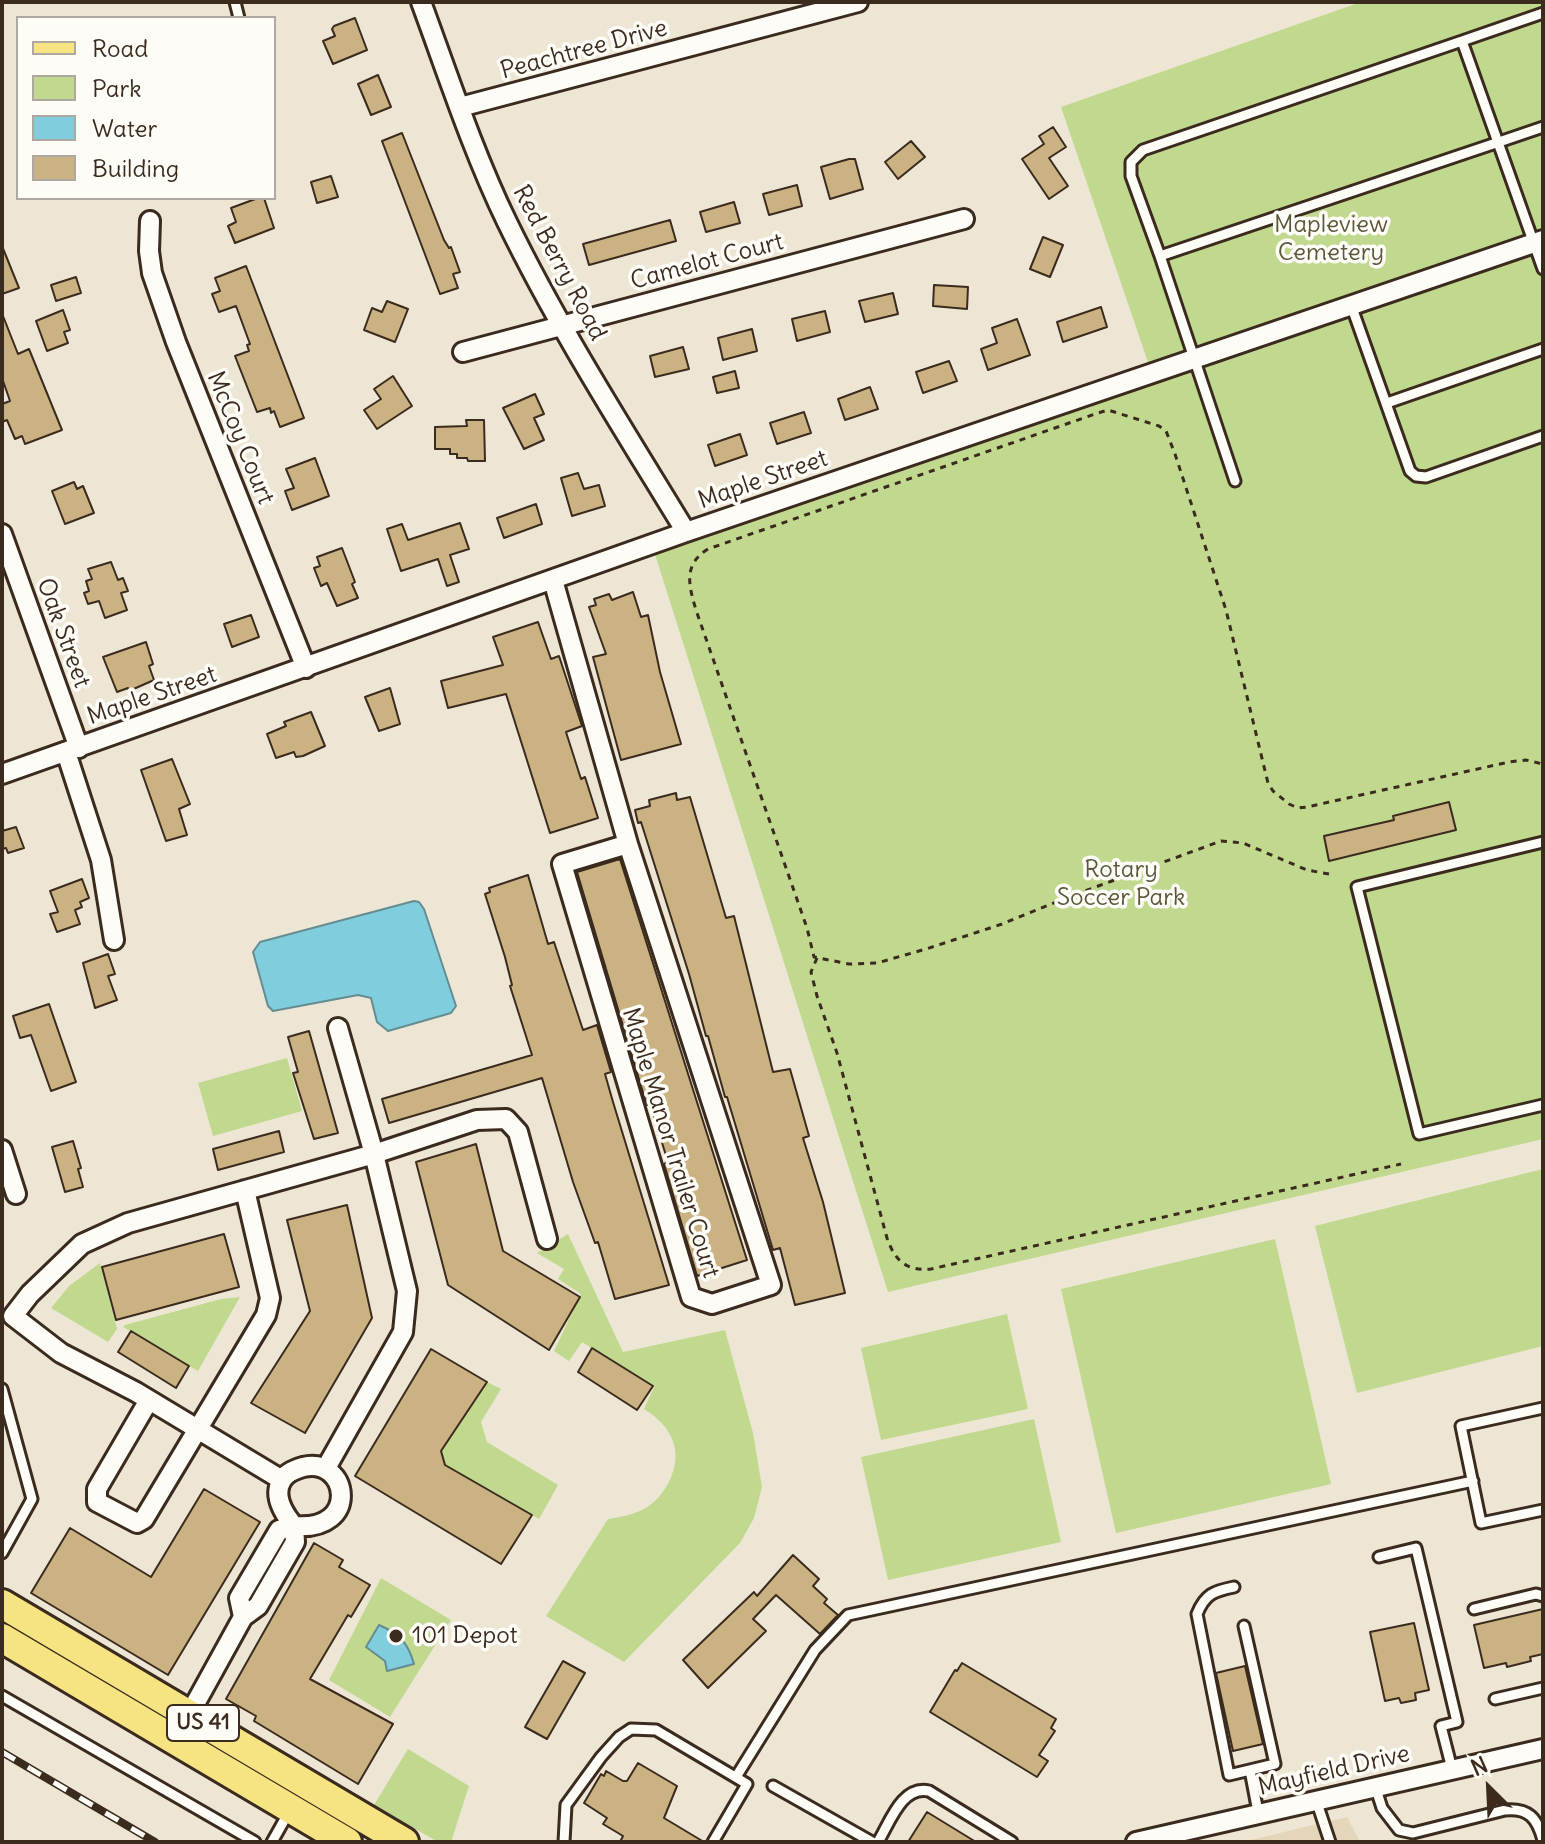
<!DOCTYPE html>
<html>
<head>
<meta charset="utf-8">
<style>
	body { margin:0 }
	#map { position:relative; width:1545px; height:1844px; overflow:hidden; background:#eee6d4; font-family:Delius,sans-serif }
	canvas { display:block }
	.frame { position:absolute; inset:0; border:4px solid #3b2a1e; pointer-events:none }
	.legend { position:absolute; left:16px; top:16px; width:260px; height:184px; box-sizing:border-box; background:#fdfcf7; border:2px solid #afa8a0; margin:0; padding:10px 14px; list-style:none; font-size:24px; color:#3b2a1e }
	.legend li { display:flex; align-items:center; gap:16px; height:40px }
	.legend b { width:40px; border:2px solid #afa8a0 }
	.north { position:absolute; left:1449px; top:1748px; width:80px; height:80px; -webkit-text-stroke:6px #fdfcf7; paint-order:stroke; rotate:336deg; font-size:22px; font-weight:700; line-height:32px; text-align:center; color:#3b2a1e }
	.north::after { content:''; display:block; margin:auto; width:28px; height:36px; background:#3b2a1e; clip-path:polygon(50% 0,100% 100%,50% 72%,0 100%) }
</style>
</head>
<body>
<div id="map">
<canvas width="1545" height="1844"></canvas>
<div class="frame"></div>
<ul class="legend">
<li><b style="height:10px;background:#f6e381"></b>Road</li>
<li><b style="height:22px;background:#c1d98f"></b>Park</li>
<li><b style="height:22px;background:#80cedd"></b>Water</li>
<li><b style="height:22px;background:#cbb282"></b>Building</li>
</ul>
<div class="north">N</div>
</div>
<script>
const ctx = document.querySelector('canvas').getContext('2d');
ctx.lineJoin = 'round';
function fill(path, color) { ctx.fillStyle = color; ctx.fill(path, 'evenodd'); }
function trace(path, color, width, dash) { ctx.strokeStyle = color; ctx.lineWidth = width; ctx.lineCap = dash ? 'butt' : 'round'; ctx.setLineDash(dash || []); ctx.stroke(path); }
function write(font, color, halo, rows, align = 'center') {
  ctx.font = font + ' Delius,sans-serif'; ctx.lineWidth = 7; ctx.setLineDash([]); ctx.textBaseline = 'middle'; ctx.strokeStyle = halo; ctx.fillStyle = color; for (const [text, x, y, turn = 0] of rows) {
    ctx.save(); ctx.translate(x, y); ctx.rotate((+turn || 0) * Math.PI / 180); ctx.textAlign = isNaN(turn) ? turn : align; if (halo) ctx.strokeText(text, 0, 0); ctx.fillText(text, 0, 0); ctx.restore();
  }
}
fill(new Path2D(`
	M1347,1817l13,25h-118z`), '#e4d6bb');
fill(new Path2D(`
	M1361,2h182v1137l-655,153 -234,-741 499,-174 -92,-270z
	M287,1058l15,53 -89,25 -15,-53z
	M1543,1169v177l-186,47 -42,-167z
	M568,1234l55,118 102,-22 28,103 9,54 -8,31 -14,25 -116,119 -78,-46 62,-97c12,-2 25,-4 36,-10 11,-6 19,-16 25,-27 15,-31 3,-56 -25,-73l10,-22 -72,-45 -13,19 -15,-10 27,-57 -23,-15 6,-10 -27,-16z
	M1275,1239l56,245 -215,49 -55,-244z
	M100,1263l17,66 -9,13 -57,-34 18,-22z
	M240,1297l-42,74 -75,-44 2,-2 96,-26z
	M1007,1314l21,95 -147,31 -20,-92z
	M487,1382l14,7 -20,33 6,20 71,43 -19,34 -94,-54 -4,-14z
	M1034,1419l27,123 -173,38 -27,-123z
	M381,1578l70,42 -61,97 -61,-37z
	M408,1749l61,37 -18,56h-13l-64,-37z`), '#c1d98f');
const water = new Path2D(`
	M414,901l5,1 5,7 32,97 -5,7 -63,18 -11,-9 -6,-24 -13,-3 -85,16 -5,-5 -15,-54 7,-10z
	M379,1625c21,9 29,18 35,39l-27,7 -2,-10 -19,-14z`);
fill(water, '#80cedd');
trace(water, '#648c91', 2);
const building = new Path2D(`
	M355,18l12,32 -34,14 -10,-23 12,-5 -3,-7 2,-3z
	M378,75l13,32 -20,8 -13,-31z
	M1053,127l13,20 -17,11 19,28 -19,13 -27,-40 22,-15 -5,-8z
	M402,133l42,107 5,8 2,-1 9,25 -7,2 5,14 -18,6 -58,-153z
	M911,141l14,16 -27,22 -13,-17z
	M849,159h6l8,30 -33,10 -9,-32z
	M331,176l7,21 -21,6 -6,-21z
	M797,185l5,21 -33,9 -6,-21z
	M258,198h6l10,30 -39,15 -7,-17 8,-4 -5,-14z
	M734,202l6,21 -34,9 -6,-20z
	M670,220l6,21 -87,24 -6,-21z
	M1043,237l20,8 -13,32 -20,-8z
	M2,246l17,42 -17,6z
	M246,266l58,152 -24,9 -6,-16 -3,2 -1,-5 -13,4 -22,-56 14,-5 -2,-6 3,-1 -14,-38 -17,6 -7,-18 8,-3 -5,-13z
	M76,277l5,16 -25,8 -5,-16z
	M934,285l34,2 -1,22 -34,-3z
	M893,293l5,21 -33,8 -6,-21z
	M387,301l21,8 -13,33 -31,-12 8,-22 10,4z
	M1101,307l6,20 -44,15 -6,-20z
	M63,310l7,20 -6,2 4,11 -21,8 -11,-30z
	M825,311l5,21 -33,9 -5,-22z
	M3,316l15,38 11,-5 33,81 -37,14 -3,-8 -7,3 -8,-19 -5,2v-18l8,-3 -8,-23z
	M1017,319l13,36 -42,15 -7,-21 16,-6 -5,-15z
	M752,329l5,22 -34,9 -5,-22z
	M683,347l6,22 -34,8 -5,-21z
	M949,361l8,20 -34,12 -7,-21z
	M735,371l4,17 -22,5 -4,-16z
	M393,376l19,30 -35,23 -13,-19 17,-11 -7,-10z
	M870,387l8,22 -33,11 -7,-21z
	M535,394l9,20 -10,4 10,22 -20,9 -21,-41z
	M804,412l7,21 -34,11 -7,-21z
	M466,420h18l1,41h-17l-1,-3h-10v-4h-7v-5h-15v-22l32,-1z
	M740,434l7,21 -32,11 -7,-21z
	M315,458l14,38 -37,14 -7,-19 9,-3 -8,-19z
	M578,473l6,16 15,-4 6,21 -33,10 -11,-38z
	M74,482l3,7 6,-3 11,27 -29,11 -13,-33z
	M536,504l6,20 -38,14 -7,-20z
	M460,523l9,26 -19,6 9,27 -12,4 -9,-27 -37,12 -14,-42 15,-5 6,16z
	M342,548l13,34 -3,2 6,14 -21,8 -10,-23 -6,3 -7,-18 6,-2 -3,-9z
	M111,562l7,18 5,-2 5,13 -7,2 6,17 -22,8 -6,-17 -11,3 -4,-11 5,-2 -3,-10 6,-2 -4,-10z
	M633,592l8,25 7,-2 12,57 21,72 -60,16 -28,-103 13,-3 -17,-47 7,-2 -2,-6 15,-5 3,6z
	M251,615l8,22 -27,10 -8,-23z
	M538,622l13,37 8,-3 23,70 -16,6 15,47 4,-2 13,41 -48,15 -44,-139 -58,14 -7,-27 62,-16 -10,-28z
	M146,642l7,22 -4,2 5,14 -25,11 -1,-3 -11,4 -14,-35z
	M390,688l10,36 -21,7 -14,-34z
	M311,712l14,34 -22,10 -7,1 -2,-5 -18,6 -9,-24 19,-8 -2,-4z
	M172,759l18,45 -11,5 8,26 -21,6 -25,-71z
	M676,793l1,7 13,-3 36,121 8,-2 39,156 17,-3 19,67 -6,2 20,64 22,91 -50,12 -15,-57 -7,2 -46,-153h-2l-17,-61h-2l-17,-62 -48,-152 -3,1 -3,-13 15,-4 -1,-6z
	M1449,802l7,28 -127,31 -5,-25 70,-16 -1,-4z
	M16,827l8,21 -16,5 -2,-5 -4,1v-18z
	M620,859l127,401 -50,16 -33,-112 4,-2 -18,-58 -3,1 -3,-9 -67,-224z
	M528,875l20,69 6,-2 29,88 14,-5 14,47 -6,2 8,28 56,183 -54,14 -17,-57 -3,1 -22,-61 -31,-104 -153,45 -7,-24 150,-44 -22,-69 2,-1 -7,-28 -20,-63 5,-2 -1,-4z
	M82,879l7,19 -9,4 2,5 -7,3 5,14 -23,8 -7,-18 8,-2 -8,-21z
	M108,954l7,20 -7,2 9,24 -22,8 -12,-45z
	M49,1004l27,78 -25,9 -20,-56 -11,3 -7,-22z
	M309,1031l29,102 -24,6 -21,-66 5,-1 -10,-35z
	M279,1131l5,21 -66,18 -5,-21z
	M73,1141l8,27 -3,1 5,18 -18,5 -13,-45z
	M476,1144l27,107 77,46 -31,53 -101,-65 -32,-123z
	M347,1205l25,113 -67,115 -54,-30 59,-92 -23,-91z
	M224,1234l15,53 -123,33 -14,-53z
	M131,1331l58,35 -13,22 -58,-36z
	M592,1348l61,38 -16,24 -59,-38z
	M431,1349l56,33 -46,69 4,14 87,50 -31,49 -146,-88z
	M204,1489l56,33 -92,153 -137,-82 39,-65 81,49z
	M314,1543l29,17 -4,7 31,18 -19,32 -3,-2 -38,64 83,45 -35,60 -104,-63 2,-5 -30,-17z
	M793,1555l26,24 -6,7 14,13 -3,4 14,12 -18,19 -44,-39 -23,24 13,12 -58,57 -25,-28 71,-68 3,4z
	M1543,1609v45l-13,3 1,4 -24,6 -1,-4 -22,5 -10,-43z
	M1414,1623l15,67 -14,3 1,7 -15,3 -2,-5 -14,3 -15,-69z
	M563,1661l22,12 -38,66 -22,-12z
	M962,1663l94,56 -5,9 4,3 -16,24 9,6 -11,16 -107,-65 25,-42 2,1z
	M1245,1666l18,78 -30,7 -17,-78z
	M638,1763l39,23 -13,32 40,24h-84l3,-6 -20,-12 4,-6 -23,-15 17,-29 3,2 2,-5 17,10h4z
	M927,1812l49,30h-68z`);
fill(building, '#cbb282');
trace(building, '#3b2a1e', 2);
const service = new Path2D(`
	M235,2l4,16
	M1462,41l81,-28
	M1543,127l-44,15 -339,114 -29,-80v-14l12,-12 319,-109 81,228
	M1160,256l75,225
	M1351,305l59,166 6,5 10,1 117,-41
	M1387,403l156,-54
	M1543,842l-186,45 62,247 124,-29
	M2,1389l30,110 -30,54
	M1543,1408l-82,18 20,97 62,-13
	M1379,1557l37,-9 41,174 -16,4 11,43
	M1234,1587c-20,4 -29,7 -37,27l32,161 46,-11 -31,-138
	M1474,1609l62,-15 7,2
	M2,1696l253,146
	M1495,1699l48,-11
	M1250,1770l8,42
	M736,1777l79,-127 33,-35 625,-134
	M773,1786l99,56
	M1375,1786l7,22 17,22 14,3 92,-23c24,-2 32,8 38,30
	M1316,1800l14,42
	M272,1842l18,-32
	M564,1842l2,-37 35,-48 18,-20 12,-8 25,1 91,54 -34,58
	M878,1842c12,-20 24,-57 51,-51l83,51`);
const minor = new Path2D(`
	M421,2c27,73 52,150 86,220 52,107 117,208 179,310
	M460,107l398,-105
	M150,221l-1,30 3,22 24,69 130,326
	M463,352l501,-133
	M2,534l77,214
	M553,580l75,264
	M66,752l35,108 13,80
	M2,774l684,-242 857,-292
	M628,844l143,441 -59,19 -21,-7 -129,-433z
	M2,1150l14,44
	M149,1400l-52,89v13l40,21 7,-4 122,-204 4,-17 -25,-108
	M326,1468l77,-136 4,-41 -33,-137 -36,-126
	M282,1480l-146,-88 -75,-39 -48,-37 17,-22 52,-50 46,-21 246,-69 103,-34 29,-1 12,13 29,107
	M184,1724l59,-107 15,-11 37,-64 -1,-16c68,6 54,-70 9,-59 -7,2 -17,6 -21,13 -10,16 2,34 12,46l-15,4 -40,68 4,19
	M1136,1842l407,-93`);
const primary = new Path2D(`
	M2,1604l402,238
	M2,1638l345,204`);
trace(service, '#3b2a1e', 15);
trace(minor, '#3b2a1e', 24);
trace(primary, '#3b2a1e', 34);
trace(new Path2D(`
	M1329,874l-22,-4 -64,-27 -22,-2 -150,55 -69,28 -76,25 -49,14 -28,1 -35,-7 -7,-29 -110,-315c-8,-26 -15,-48 11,-64l387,-135 13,-4 51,16 7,5 9,23 51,156 42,173 5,8 16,13 9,4 9,-1 202,-45 17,-2 17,4
	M817,958l-6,14 6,24 20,57 50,185c8,23 19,33 44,31l470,-105`), '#3b2a1e', 3, [6, 6]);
trace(service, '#fdfcf7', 9);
trace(minor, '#fdfcf7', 18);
trace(primary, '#f6e381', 28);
const rail = new Path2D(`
	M2,1752l153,90`);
trace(rail, '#3b2a1e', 8);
trace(rail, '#fdfcf7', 5, [15]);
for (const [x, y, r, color] of [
	[396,1636,8,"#3b2a1e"]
]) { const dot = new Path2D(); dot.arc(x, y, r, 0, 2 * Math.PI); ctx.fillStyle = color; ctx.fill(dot); trace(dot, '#fdfcf7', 3); }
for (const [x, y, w] of [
	[203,1723,72]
]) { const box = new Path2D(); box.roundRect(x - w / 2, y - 18, w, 36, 6); ctx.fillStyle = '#fdfcf7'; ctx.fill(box); trace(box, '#3b2a1e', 2); }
write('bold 22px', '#3b2a1e', null, [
	["US 41",203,1723]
]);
write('24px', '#3b2a1e', '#fdfcf7', [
	["Peachtree Drive",584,50,-15],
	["Camelot Court",707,262,-15],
	["Red Berry Road",559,263,62],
	["McCoy Court",240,438,68],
	["Maple Street",763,480,-19],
	["Oak Street",63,633,70],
	["Maple Street",152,696,-19],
	["Maple Manor Trailer Court",670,1143,73],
	["Mayfield Drive",1334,1771,-13]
]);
write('24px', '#5c563a', '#fdfcf7', [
	["Mapleview",1331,225],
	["Cemetery",1331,253],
	["Rotary",1121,870],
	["Soccer Park",1121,898]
]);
write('24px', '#3b2a1e', '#fdfcf7', [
	["101 Depot",412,1636]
], 'left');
</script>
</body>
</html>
